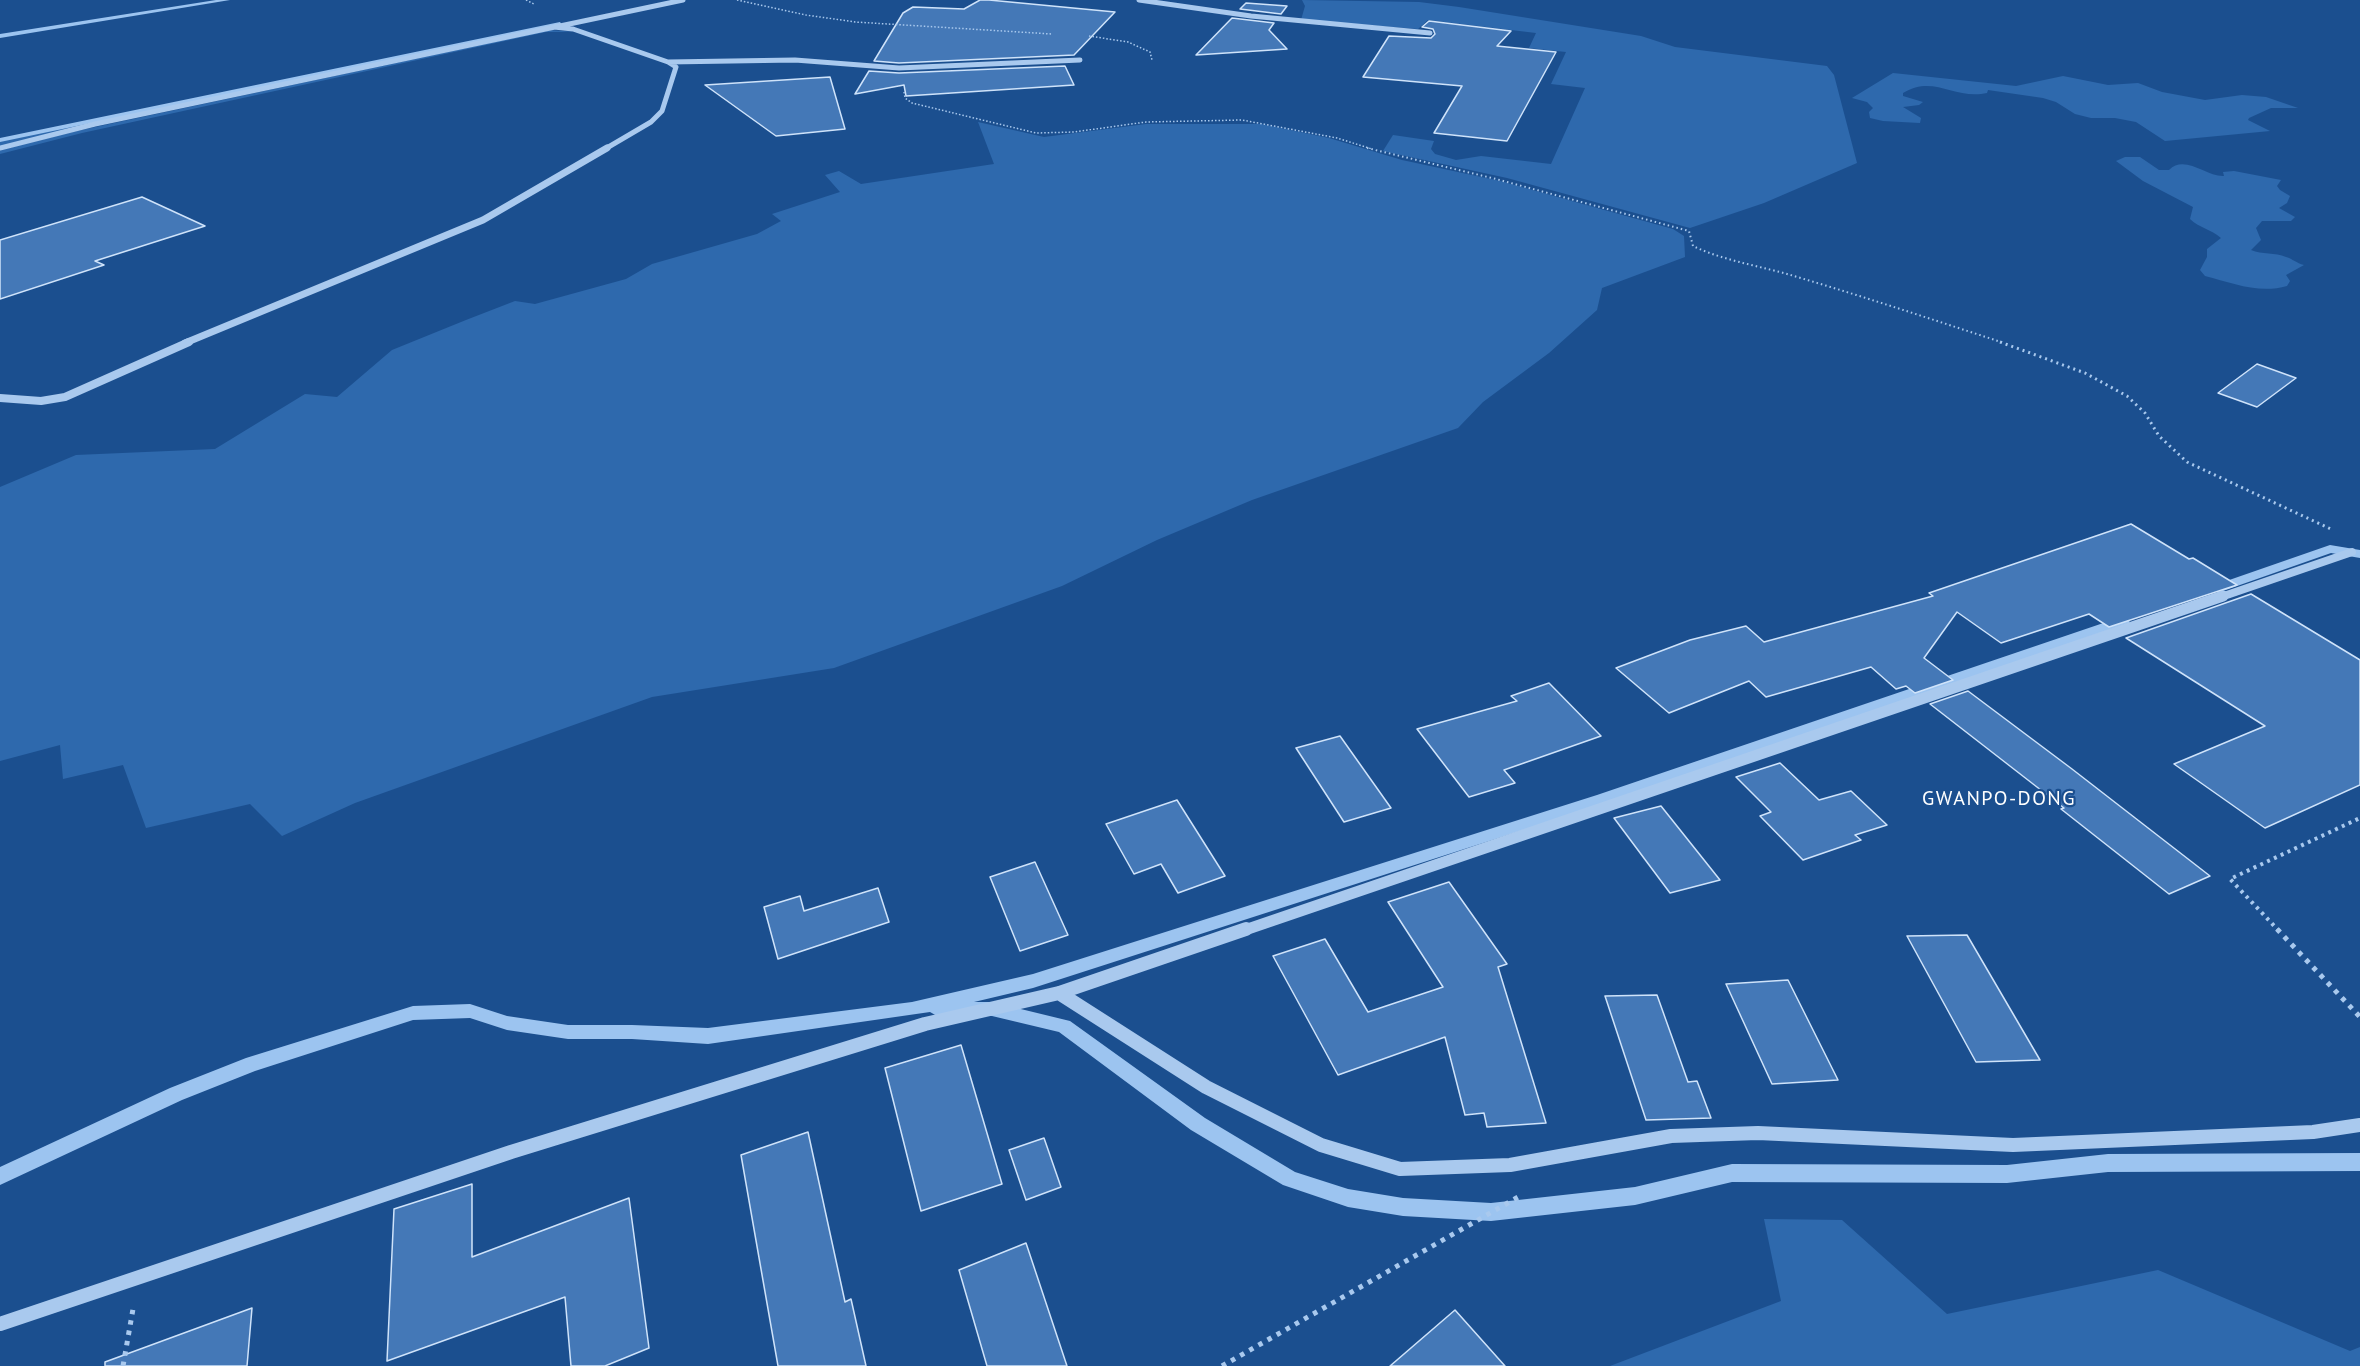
<!DOCTYPE html>
<html>
<head>
<meta charset="utf-8">
<style>
	body { margin:0 }
	canvas { display:block; background:#1b4f8f }
</style>
</head>
<body>
<canvas width="2360" height="1366"></canvas>
<script>
const ctx = document.querySelector('canvas').getContext('2d');
ctx.lineJoin = 'round';
function fill(path, color) { ctx.fillStyle = color; ctx.fill(path, 'evenodd'); }
function trace(path, color, width, dash) { ctx.strokeStyle = color; ctx.lineWidth = width; ctx.lineCap = dash ? 'butt' : 'round'; ctx.setLineDash(dash || []); ctx.stroke(path); }
function write(font, color, halo, rows, align = 'center') {
  ctx.font = font + ' "PT Sans",sans-serif'; ctx.lineWidth = 4.5; ctx.setLineDash([]); ctx.textBaseline = 'middle'; ctx.strokeStyle = halo; ctx.fillStyle = color; for (const [text, x, y, turn = 0] of rows) {
    ctx.save(); ctx.translate(x, y); ctx.rotate((+turn || 0) * Math.PI / 180); ctx.textAlign = isNaN(turn) ? turn : align; if (halo) ctx.strokeText(text, 0, 0); ctx.fillText(text, 0, 0); ctx.restore();
  }
}
fill(new Path2D(`
	M1302,0l117,2 40,5 182,29 34,11 152,19 7,9 23,88 -93,40 -74,25 -183,-50 -124,-27 10,-16 41,6 -3,8 4,5 21,6 25,-4 70,8 34,-76 -34,-4 15,-32 -37,-4 7,-15 -108,-13 -10,9 -117,-9 4,-14z
	M560,24l-560,123v-6l33,-8z
	M550,30l23,2h-27l-464,101 -82,21v-4l72,-18z
	M1893,73l123,13 47,-10 45,9 30,-2 24,9 43,8 37,-5 24,2 32,11h-27l-22,10 -1,2 22,11 -105,10 -29,-19 -21,-4h-24l-16,-4 -19,-12 -13,-4 -55,-8 -1,3c-33,7 -53,-19 -84,0v3l20,6 -4,3 -16,2 18,11 -1,5 -37,-2 -13,-3 -1,-6 4,-4 -6,-6 -15,-4z
	M978,122l66,15 102,-13h115l68,14 73,22 98,21 173,48 11,7 1,21 -83,31 -5,22 -48,43 -66,49 -25,26 -206,72 -95,40 -95,46 -228,82 -182,29 -297,106 -73,33 -32,-32 -104,24 -23,-63 -60,14 -3,-34 -60,16v-274l76,-32 139,-6 90,-55 32,3 55,-47 74,-30 49,-19 20,3 91,-25 26,-15 105,-30 24,-13 -9,-7 68,-22 -15,-17 14,-4 22,13 133,-20z
	M2125,157h15l19,13h10c16,-16 37,7 55,6l-1,-4 11,-1 47,9 -4,6 3,4 10,6 -3,7 -8,5 16,9 -4,4h-29l-6,7 5,12 -10,10c11,5 24,2 35,7 7,2 10,6 18,8l-18,10 4,6 -3,5c-28,8 -55,-3 -82,-10l-5,-6 7,-13v-8l14,-11c-10,-9 -22,-10 -31,-19l3,-12 -50,-26 -27,-20z
	M1764,1219l78,1 105,94 211,-44 192,81 10,-4v19h-750l171,-65z`), '#2e69ad');
fill(new Path2D(`
	M216,0h14l-230,38v-4z
	M560,22l2,3 -562,117v-4z
	M2330,545l30,5v8l-29,-5 -111,39h-8l-2,-3 2,-3z
	M2124,616l5,1 1,3 -1,3 -522,180 -574,185 -59,14h18l78,19 135,97 90,54 53,17 55,9 88,5 144,-16 97,-23 275,1 101,-11 252,-1v18l-252,1 -101,11 -275,-1 -97,23 -144,16 -88,-5 -55,-9 -65,-22 -92,-55 -132,-98 -67,-16h-55l-7,-4 -222,32 -76,-5h-64l-61,-9 -37,-12 -57,2 -158,51 -73,29 -182,85v-18l170,-79 76,-30 167,-52 57,-2 37,12 61,9h64l76,3 204,-26 121,-28 564,-179z`), '#9cc4f0');
const building = new Path2D(`
	M980,0h9l126,12 -41,43 -175,8 -25,-2 29,-48 10,-6 51,2z
	M1246,3l41,3 -6,8 -41,-5z
	M1232,18l42,5 -5,7 18,19 -91,6z
	M1429,21l82,10 -14,15 59,6 -49,89 -73,-8 28,-47 -99,-9 26,-41 42,2 4,-4 -2,-5 -11,-2z
	M1065,66l9,19 -168,11 -2,-11 -49,9 14,-23 30,2z
	M830,77l15,52 -69,7 -71,-51z
	M142,197l63,29 -110,35 9,4 -104,34v-59z
	M2257,364l39,14 -39,29 -39,-14z
	M2131,524l58,35 4,-1 44,27 -128,42 -20,-13 -88,29 -44,-31 -33,46 29,22 -38,13 -9,-7 -10,3 -25,-22 -105,30 -17,-16 -80,32 -53,-45 74,-28 56,-14 18,16 169,-46 -4,-3z
	M2251,594l109,66v125l-95,43 -91,-64 91,-38 -139,-88z
	M1549,683l52,53 -97,34 11,13 -46,14 -52,-68 100,-28 -6,-5z
	M1968,691l104,78 138,107 -41,18 -108,-85 3,-1 -134,-104z
	M1340,736l51,72 -47,14 -48,-74z
	M1780,763l39,37 32,-9 36,34 -32,10 6,5 -58,20 -43,-44 11,-4 -35,-35z
	M1177,800l48,76 -47,17 -17,-29 -27,10 -28,-50z
	M1661,806l59,74 -50,13 -56,-75z
	M1035,862l33,73 -48,16 -30,-74z
	M1449,882l58,82 -9,3 48,156 -59,4 -3,-14 -19,2 -20,-78 -107,38 -65,-119 52,-17 43,73 75,-25 -55,-85z
	M878,888l11,34 -111,37 -14,-52 36,-11 4,15z
	M1967,935l73,125 -64,2 -69,-126z
	M1788,980l50,100 -66,4 -46,-100z
	M1657,995l31,87 9,-1 14,37 -65,2 -41,-124z
	M961,1045l41,139 -81,27 -36,-143z
	M808,1132l37,170 6,-3 15,67h-88l-37,-211z
	M1044,1138l17,49 -35,13 -17,-50z
	M472,1184v73l157,-59 20,150 -44,18h-34l-6,-69 -178,64 7,-152z
	M1026,1243l41,123h-80l-28,-96z
	M252,1308l-5,58h-142v-4z
	M1455,1310l50,56h-115z`);
fill(building, '#4478b7');
trace(building, '#cfe3fa', 1.5);
trace(new Path2D(`
	M526,0l8,4
	M737,0l69,15 49,7 197,12
	M1089,36l39,6 22,10 2,8
	M904,92l1,6 7,5 124,30 38,-1 72,-10 96,-2 95,18 35,11`), '#a9c9ee', 1.5, [1.5, 2]);
trace(new Path2D(`
	M1367,148l129,31 193,52 4,15c31,15 68,20 101,30 71,21 140,44 210,67`), '#a9c9ee', 2, [1.5, 3]);
trace(new Path2D(`
	M2000,342l85,31 42,23 18,17 14,23 28,26 146,68`), '#a9c9ee', 3, [2, 4]);
trace(new Path2D(`
	M2279,931l-49,-52 130,-61`), '#a9c9ee', 4, [3, 4.5]);
trace(new Path2D(`
	M2277,929l83,88
	M123,1366l10,-57
	M1222,1366l298,-170`), '#a9c9ee', 5, [4.5, 6]);
trace(new Path2D(`
	M1139,0l112,16 179,17
	M554,27l19,2 95,33 8,5 -14,44 -11,11 -46,27
	M668,62l127,-2 104,8 181,-8
	M0,148l95,-24 588,-124`), '#a9c9ee', 5);
trace(new Path2D(`
	M185,343l298,-123 124,-72`), '#a9c9ee', 7);
trace(new Path2D(`
	M0,398l41,3 24,-4 124,-55
	M2218,598l134,-46`), '#a9c9ee', 8);
trace(new Path2D(`
	M1242,931l981,-335`), '#a9c9ee', 11);
trace(new Path2D(`
	M1059,993l147,94 115,58 79,24 110,-4 161,-29 87,-3 255,12 300,-13 47,-7
	M0,1324l511,-172 414,-128 134,-31 187,-64`), '#a9c9ee', 14);
ctx.letterSpacing = '1.5px';
write('20px', '#fff', '#1b4f8f', [
	["GWANPO-DONG",1999,799]
]);
ctx.letterSpacing = '0px';
</script>
</body>
</html>
